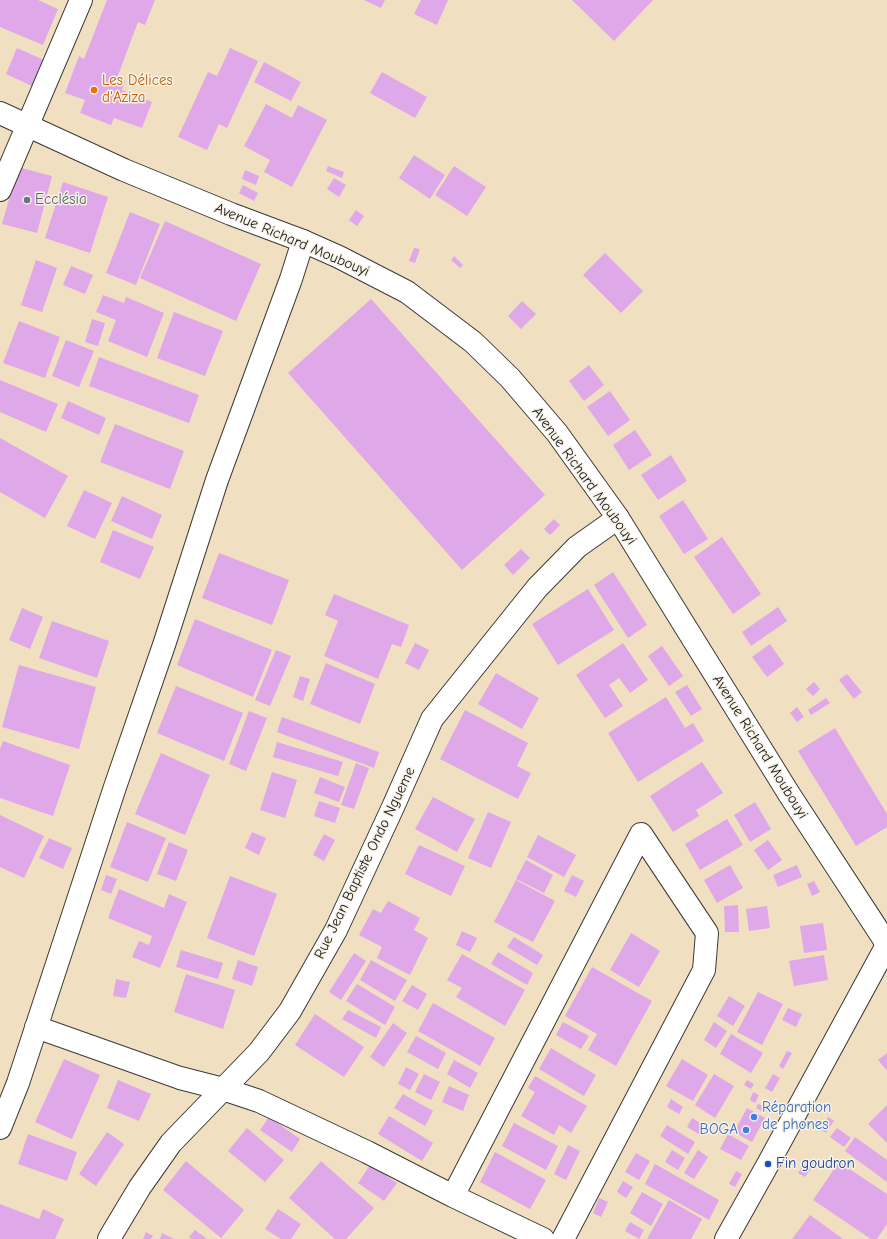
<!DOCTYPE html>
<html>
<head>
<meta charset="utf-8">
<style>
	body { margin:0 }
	canvas { display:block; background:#f1dfc1 }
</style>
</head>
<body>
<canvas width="887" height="1239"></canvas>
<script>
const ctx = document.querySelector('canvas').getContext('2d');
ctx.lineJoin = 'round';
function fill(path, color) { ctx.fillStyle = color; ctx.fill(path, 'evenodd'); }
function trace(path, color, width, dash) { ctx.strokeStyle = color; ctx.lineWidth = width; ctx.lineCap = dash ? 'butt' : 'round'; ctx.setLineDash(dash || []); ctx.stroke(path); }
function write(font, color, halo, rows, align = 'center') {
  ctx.font = font + ' "Comic Neue",sans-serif'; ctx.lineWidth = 3; ctx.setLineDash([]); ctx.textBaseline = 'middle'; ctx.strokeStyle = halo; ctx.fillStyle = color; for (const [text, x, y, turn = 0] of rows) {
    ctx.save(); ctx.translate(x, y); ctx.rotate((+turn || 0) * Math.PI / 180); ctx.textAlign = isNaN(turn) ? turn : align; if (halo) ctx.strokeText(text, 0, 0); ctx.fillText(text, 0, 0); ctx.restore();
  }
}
fill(new Path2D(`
	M0,0h38l20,9 -15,36 -43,-18z
	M107,0h48l-10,25 -7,-3 -21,56 8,3 -3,9 30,12 -10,26 -28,-10 -3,7 -31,-12 5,-13 -20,-7 14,-37 5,3z
	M364,0h21l-4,8z
	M421,0h27l-11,25 -23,-11z
	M572,0h81l-39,41z
	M17,48l27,12 -12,26 -26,-12z
	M230,48l28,13 -31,67 -8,-4 -12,26 -29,-13 30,-65 9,4z
	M264,62l37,20 -10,19 -37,-19z
	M382,72l45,25 -12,21 -45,-25z
	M266,104l26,14 6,-13 29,15 -35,67 -28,-15 6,-12 -26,-14z
	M414,155l31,20 -15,24 -31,-21z
	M328,166l16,6 -2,6 -16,-7z
	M454,166l32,21 -19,29 -32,-21z
	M18,167l34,9 -15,57 -35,-9z
	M245,170l14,6 -3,9 -14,-6z
	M334,178l12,7 -7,12 -12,-8z
	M63,182l45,15 -18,56 -45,-15z
	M243,185l15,8 -4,8 -15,-8z
	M356,210l8,6 -7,10 -8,-6z
	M130,212l30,12 -24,61 -30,-12z
	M165,221l96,43 -25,57 -96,-43z
	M414,248l6,1 -5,14 -6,-2z
	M605,253l38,38 -22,22 -38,-38z
	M454,256l9,9 -3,3 -9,-8z
	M36,260l21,8 -15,44 -21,-7z
	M71,266l22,9 -8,19 -22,-9z
	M103,295l21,8 2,-6 38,16 -17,44 -39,-16 8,-21 -20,-8z
	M371,299l174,196 -83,75 -174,-197z
	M522,301l14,13 -15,15 -13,-13z
	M174,312l49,19 -18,45 -48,-18z
	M92,319l13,4 -7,23 -13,-4z
	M19,321l41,16 -15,41 -42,-15z
	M66,340l28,11 -15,36 -27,-11z
	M99,357l100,38 -10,28 -100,-37z
	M589,365l15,20 -20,16 -15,-20z
	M0,380l58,24 -12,28 -46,-20z
	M610,391l20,29 -22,16 -21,-29z
	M68,401l38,17 -7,17 -38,-17z
	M115,424l69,27 -14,38 -70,-27z
	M635,430l17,25 -23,15 -16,-25z
	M0,438l68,38 -23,42 -45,-26z
	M671,455l16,26 -29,19 -17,-25z
	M84,490l28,13 -17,36 -28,-13z
	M122,496l40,19 -10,24 -41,-18z
	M683,500l25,39 -24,15 -25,-38z
	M554,519l6,6 -10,10 -6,-6z
	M113,530l41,17 -14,32 -40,-17z
	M722,537l39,57 -28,20 -39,-57z
	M521,549l9,9 -17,17 -9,-10z
	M219,553l70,27 -17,45 -70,-27z
	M613,572l34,53 -19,13 -34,-53z
	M588,589l26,41 -56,35 -26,-41z
	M334,594l75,31 -8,22 -9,-3 -14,35 -54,-23 14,-35 -13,-6z
	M778,607l9,14 -36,25 -9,-14z
	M22,608l21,9 -13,32 -21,-9z
	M195,619l77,31 -19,47 -76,-32z
	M52,621l57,20 -12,37 -58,-20z
	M415,643l14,7 -10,20 -14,-7z
	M623,643l25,37 -18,13 -11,-15 -10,7 14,21 -18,12 -29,-43z
	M770,644l14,20 -17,13 -15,-20z
	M662,646l21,30 -14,10 -21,-30z
	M276,650l15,6 -21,50 -15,-6z
	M326,663l49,21 -15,40 -50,-20z
	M19,665l77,22 -17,62 -77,-22z
	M496,673l43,25 -17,31 -44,-25z
	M847,674l15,18 -8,7 -15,-19z
	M300,676l10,3 -7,22 -10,-4z
	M814,682l6,7 -7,7 -7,-7z
	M687,685l15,24 -11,7 -16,-24z
	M176,686l67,27 -19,48 -67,-28z
	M666,697l19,31 8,-5 11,18 -66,41 -30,-49z
	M826,698l4,5 -19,12 -3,-5z
	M797,707l7,10 -7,5 -7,-9z
	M465,710l63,33 -11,23 14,7 -13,26 -78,-40z
	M249,711l18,7 -21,53 -17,-7z
	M282,717l97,35 -5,16 -97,-36z
	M835,728l52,86v13l-31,19 -58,-95z
	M3,741l67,24 -17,51 -53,-18v-49z
	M277,742l66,20 -5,14 -65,-19z
	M161,753l49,22 -25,60 -50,-21z
	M702,762l21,31 -27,17 3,6 -26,16 -23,-36z
	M356,763l13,5 -15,41 -13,-4z
	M272,772l25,8 -12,38 -25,-8z
	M320,777l25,10 -6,15 -25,-9z
	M433,797l42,22 -18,33 -42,-23z
	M319,801l21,7 -5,15 -21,-7z
	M755,802l16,27 -21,13 -16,-27z
	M488,812l23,10 -20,46 -23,-10z
	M0,815l44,21 -20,42 -24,-11z
	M727,819l16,26 -43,25 -15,-26z
	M127,822l39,16 -18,44 -38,-15z
	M252,832l14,6 -7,17 -14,-7z
	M324,834l11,6 -11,21 -11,-6z
	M538,835l38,20 -12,22 -37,-20z
	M49,838l23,10 -9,21 -24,-11z
	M768,840l14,20 -14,10 -14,-20z
	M169,842l19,8 -12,31 -19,-7z
	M419,845l46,21 -14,30 -46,-22z
	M526,860l27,15 -9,18 -28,-14z
	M730,865l13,23 -26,15 -13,-23z
	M797,865l5,12 -24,10 -5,-12z
	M106,875l11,4 -6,15 -10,-4z
	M572,875l12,6 -8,16 -12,-6z
	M230,876l47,18 -23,62 -47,-18z
	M516,880l39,21 -22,41 -39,-20z
	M814,881l6,11 -8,4 -5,-12z
	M119,889l45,19 5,-14 18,8 -27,66 -28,-11 7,-16 10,4 3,-9 -44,-18z
	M388,901l32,17 -6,12 14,8 -18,37 -33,-17 5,-11 -23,-12 14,-26 8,4z
	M738,905l1,27h-14l-1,-26z
	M767,906l3,22 -21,3 -3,-22z
	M823,923l4,27 -23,3 -4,-27z
	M462,931l15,7 -7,14 -14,-7z
	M631,933l29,18 -21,36 -29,-17z
	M514,937l29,18 -6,10 -30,-18z
	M181,950l42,13 -5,16 -42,-12z
	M498,952l35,21 -6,12 -36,-21z
	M354,953l12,8 -25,39 -12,-8z
	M462,954l63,36 -20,36 -49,-29 6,-9 -15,-8z
	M824,955l4,25 -34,6 -5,-25z
	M238,960l20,7 -6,19 -20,-7z
	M371,960l36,20 -12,21 -35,-21z
	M592,967l60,34 -36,65 -28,-16 9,-16 -32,-18z
	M186,974l49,16 -12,39 -49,-17z
	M116,979l14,3 -4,16 -13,-2z
	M357,984l38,23 -10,18 -39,-24z
	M412,985l15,9 -9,16 -16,-9z
	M758,992l25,12 -21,41 -25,-13z
	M729,996l16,10 -12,20 -16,-10z
	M433,1003l62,35 -15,28 -62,-35z
	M788,1008l14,6 -6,13 -14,-7z
	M348,1010l33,17 -5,11 -34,-19z
	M315,1014l49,33 -20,30 -49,-32z
	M563,1022l26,14 -8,13 -25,-14z
	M714,1022l13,9 -11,17 -12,-8z
	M393,1023l14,10 -23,34 -14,-10z
	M731,1034l32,19 -12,20 -31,-19z
	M416,1036l30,17 -8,16 -31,-17z
	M551,1048l45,27 -12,21 -45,-27z
	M787,1051l5,2 -9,16 -4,-3z
	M887,1053v18l-9,-11z
	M64,1059l36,16 -28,64 -37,-17z
	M682,1059l26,16 -15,26 -27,-15z
	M454,1060l24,13 -8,15 -23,-14z
	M406,1067l13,7 -9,16 -12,-6z
	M424,1074l16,8 -9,18 -16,-8z
	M714,1074l20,12 -19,32 -20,-13z
	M773,1074l7,4 -8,14 -7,-4z
	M535,1076l52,30 -16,27 -12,-8 -5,10 -33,-19 14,-24 -7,-4z
	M118,1080l33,14 -12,27 -32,-13z
	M747,1080l7,4 -3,5 -7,-4z
	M449,1086l20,9 -6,16 -21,-9z
	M753,1092l6,3 -4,8 -5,-3z
	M403,1094l30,17 -8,15 -31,-18z
	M671,1099l12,8 -4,7 -12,-7z
	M758,1104l10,4 -3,5 -9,-5z
	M887,1105v38l-19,-19z
	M747,1108l18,10 -13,24 -18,-10z
	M389,1116l44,27 -11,18 -44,-27z
	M269,1117l31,22 -8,13 -32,-22z
	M828,1117l6,4 -8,12 -6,-4z
	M692,1118l15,9 -5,9 -15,-9z
	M514,1123l44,23 -12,24 -44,-24z
	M667,1125l28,17 -7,12 -28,-18z
	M247,1128l37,32 -19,22 -37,-31z
	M837,1128l14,10 -7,9 -14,-10z
	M107,1132l17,12 -28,42 -17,-12z
	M28,1134l49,18 -10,29 -49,-17z
	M728,1134l21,12 -8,14 -21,-11z
	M855,1137l32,23v22l-42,-31z
	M568,1145l12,6 -14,29 -12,-6z
	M672,1150l13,8 -7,12 -13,-8z
	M698,1150l10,7 -14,22 -10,-6z
	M495,1152l51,28 -16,29 -50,-27z
	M636,1153l14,8 -11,19 -14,-8z
	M807,1160l7,4 -9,13 -7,-4z
	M186,1161l58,49 -23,28 -58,-48z
	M321,1161l53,47 -28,31h-11l-46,-41z
	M839,1162l48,32v30l-10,15h-6l-58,-39z
	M655,1164l64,36 -10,20 -64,-36z
	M370,1165l27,18 -13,18 -26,-18z
	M736,1171l6,3 -7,13 -6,-3z
	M623,1181l10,6 -7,11 -9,-6z
	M642,1192l21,12 -12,22 -21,-13z
	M599,1198l9,4 -7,15 -8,-4z
	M669,1200l33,19 -11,20h-44z
	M0,1204l39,15 4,-10 21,10 -9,20h-55z
	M278,1209l23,15 -10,15h-10l-16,-10z
	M810,1215l33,24h-51z
	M630,1222l14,8 -5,9 -14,-8z
	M195,1230l12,9h-15l-3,-2z
	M146,1232l7,4 -2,3h-8z
	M162,1233l12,6h-14z`), '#dfa8e8');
const minor = new Path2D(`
	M0,190l81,-190
	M36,1027l144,51 43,11 36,12 108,51 86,44 90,43
	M0,1128l18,-45 97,-296 49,-142 53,-165 74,-201 12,-38
	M453,1196l188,-362 66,99 -3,37 -141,269
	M109,1239l4,-7 27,-45 31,-44 88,-91 31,-41 46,-81 57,-123 39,-88 105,-131 40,-41 41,-29`);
const tertiary = new Path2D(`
	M0,113l124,57 107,44 72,27 36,16 68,35 66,50 37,36 47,55 61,85 171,276 98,150`);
const secondary = new Path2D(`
	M726,1239l42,-75 119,-219`);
trace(minor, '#3c3935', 24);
trace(tertiary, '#3c3935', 24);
trace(secondary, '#3c3935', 24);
trace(minor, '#fff', 22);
trace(tertiary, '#fff', 22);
trace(secondary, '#fff', 22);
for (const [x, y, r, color] of [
	[94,90,4,"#e8710a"],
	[27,200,4,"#6b7280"],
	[754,1117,4,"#3f7fe0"],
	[746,1130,4,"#3f7fe0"],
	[768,1164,4,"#1a4fb4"]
]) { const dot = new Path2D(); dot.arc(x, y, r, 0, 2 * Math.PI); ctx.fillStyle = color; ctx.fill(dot); trace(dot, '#f7f3e8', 1.5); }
write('15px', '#c56008', '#f7f3e8', [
	["Les Délices",102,81],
	["d'Aziza",102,98]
], 'left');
write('15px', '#5b616d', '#f7f3e8', [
	["Ecclésia",35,200]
], 'left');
write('15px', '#1c1c1c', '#f7f3e8', [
	["Avenue Richard Moubouyi",292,240,23],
	["Avenue Richard Moubouyi",584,476,54],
	["Avenue Richard Moubouyi",760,747,58],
	["Rue Jean Baptiste Ondo Ngueme",365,863,-64]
]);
write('15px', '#366cbe', '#f7f3e8', [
	["Réparation",762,1108],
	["de phones",762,1125],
	["BOGA",738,1130,"right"]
], 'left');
write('15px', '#164399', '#f7f3e8', [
	["Fin goudron",776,1164]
], 'left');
</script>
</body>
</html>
